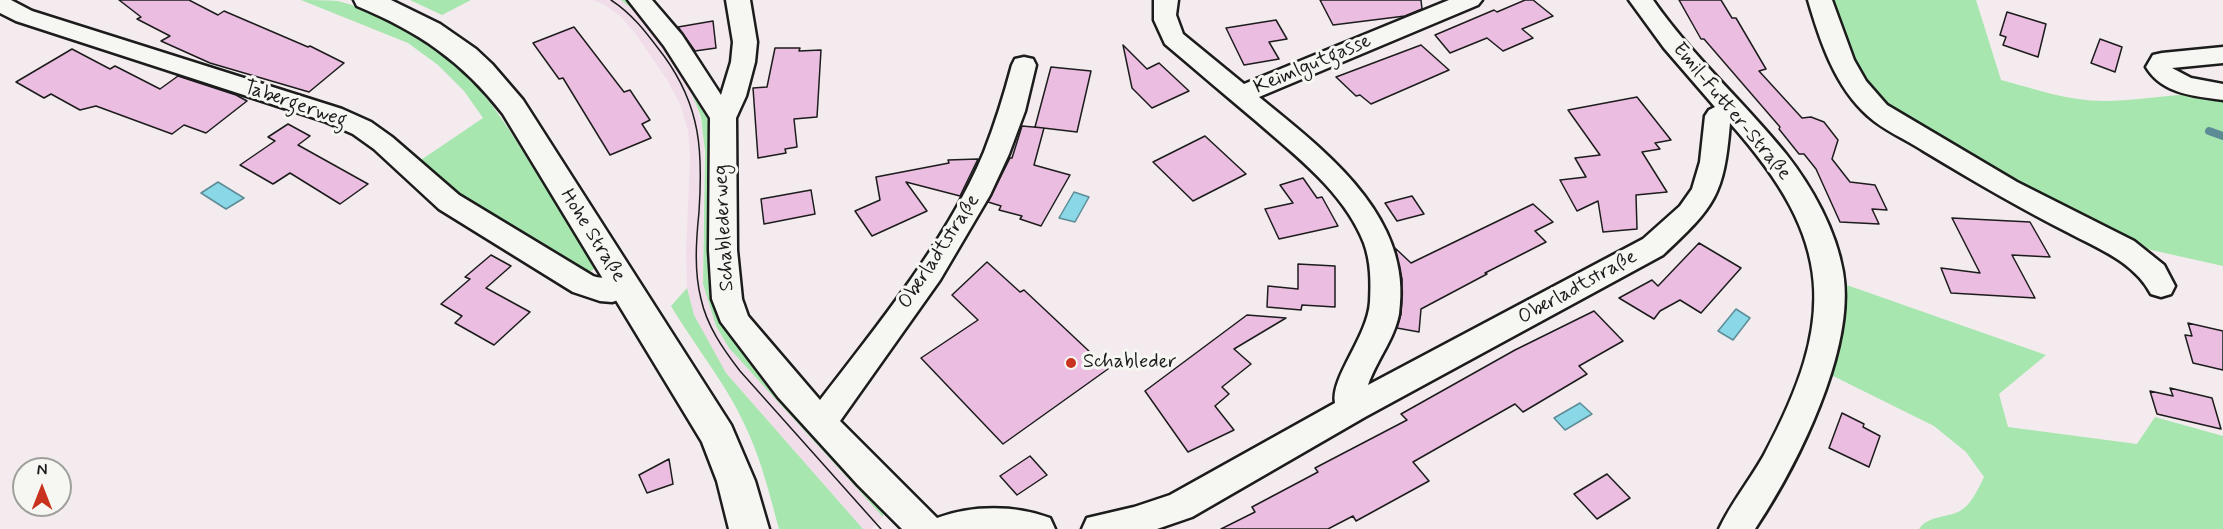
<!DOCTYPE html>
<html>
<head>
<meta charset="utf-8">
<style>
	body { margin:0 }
	#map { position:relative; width:2223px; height:529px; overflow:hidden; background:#f4ebee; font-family:Mynerve,sans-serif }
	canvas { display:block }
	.north { position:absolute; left:12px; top:457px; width:60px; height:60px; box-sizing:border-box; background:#f6f6f2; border:2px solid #9f9f9c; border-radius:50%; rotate:0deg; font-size:16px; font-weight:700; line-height:24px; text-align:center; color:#1c1c1c }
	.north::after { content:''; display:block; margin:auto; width:21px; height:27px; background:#c8321e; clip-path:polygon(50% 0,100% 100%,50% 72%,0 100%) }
</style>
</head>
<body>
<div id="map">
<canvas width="2223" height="529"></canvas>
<div class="north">N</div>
</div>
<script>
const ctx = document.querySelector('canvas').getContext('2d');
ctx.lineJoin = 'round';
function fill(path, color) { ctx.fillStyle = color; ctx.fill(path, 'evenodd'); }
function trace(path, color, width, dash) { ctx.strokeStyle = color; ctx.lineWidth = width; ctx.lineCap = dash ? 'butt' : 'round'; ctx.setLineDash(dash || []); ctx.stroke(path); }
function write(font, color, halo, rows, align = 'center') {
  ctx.font = font + ' Mynerve,sans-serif'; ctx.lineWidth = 6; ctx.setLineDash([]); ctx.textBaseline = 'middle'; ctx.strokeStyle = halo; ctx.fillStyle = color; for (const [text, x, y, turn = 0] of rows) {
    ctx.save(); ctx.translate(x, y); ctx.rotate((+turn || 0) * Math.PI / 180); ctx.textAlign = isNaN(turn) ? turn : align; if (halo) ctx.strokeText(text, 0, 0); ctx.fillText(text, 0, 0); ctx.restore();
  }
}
fill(new Path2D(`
	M592,0h29l6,3 15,14 43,59 9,19 10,39 -1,150 13,42 13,22 154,169 -12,12h-8l-137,-156 -17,-27 -15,-31 -7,-27 -1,-35 4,-95 -2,-27 -8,-27 -13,-24 -32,-47 -16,-18 -16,-11z`), '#f1ddea');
fill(new Path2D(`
	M301,0c12,0 25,0 37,1 17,4 35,12 51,19 83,38 115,101 161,175 10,16 41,60 44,74l-7,5 -133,-76 -39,-34 68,-46 -19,-27 -26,-26 -30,-22z
	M410,0h61l-29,15z
	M621,0h11l62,83 13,34 4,24 2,143 171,221 -1,12 -154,-169 -13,-22 -13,-42 2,-132 -4,-35 -16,-41 -43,-59z
	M1826,0h150l25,80c34,9 67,21 103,21 38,0 83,-11 119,-5v170l-94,-21 -33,-15 -229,-133z
	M1841,283l205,72 -47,39 9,33 129,17 18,-27 68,19v93h-304c9,-13 25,-11 39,-17 13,-6 20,-23 26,-35l-18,-25 -32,-26 -107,-53z
	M687,288l7,27 32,58 137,156h-84c-9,-33 -17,-66 -31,-97 -19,-45 -52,-84 -77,-126z`), '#a7e6af');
const water = new Path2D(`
	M218,182l26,16 -18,11 -25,-16z
	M1074,192l15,5 -14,25 -16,-4z
	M1736,309l14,9 -17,22 -15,-9z
	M1580,403l12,11 -27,16 -11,-12z`);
fill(water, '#89d7e7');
trace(water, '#5d8c96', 1.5);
trace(new Path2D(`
	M2209,131l14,5`), '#5d8c96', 8);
const building = new Path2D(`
	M119,0h70l29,15 6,-4 84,36 2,-1 34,17 -35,29 -99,-29 -49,-22 9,-5 -33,-17 4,-2z
	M1320,0h101l1,9 -17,7 -72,9z
	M1525,0h8l20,16 -31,13 11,9 -30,13 -16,-13 -37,15 -15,-18 59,-25 3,2z
	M1679,0h42l11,18h4l30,51 -7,2 43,47 9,-1 13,5 14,18 -6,19 18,23 25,3 12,25 -15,-1 7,15 -39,-2 -24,-53 -12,-15h-5l-20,-25 1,-2 -76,-88h-3z
	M2007,12l39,12 -8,33 -35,-12 3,-8 -6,-2z
	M1276,20l11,19 -18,3 10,17 -35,6 -18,-37z
	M713,21l3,27 -21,3 -17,-24z
	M574,27l50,65 6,-2 20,30 -8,4 9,14 -41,17 -47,-77 -4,1 -26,-36z
	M2100,39l22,8 -7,25 -24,-9z
	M1123,45l24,24 12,-6 30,28 -37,17 -20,-20z
	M1421,45l28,25 -78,34 -11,-9 -4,1 -20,-19z
	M775,48h25l-1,3 22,-1 -4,67 -23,2 3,28 -12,2 1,4 -28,5 -5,-70 14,-1z
	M72,49l38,20 5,-3 45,23 18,-13 58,19 11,6 -41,32 -22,-8 -12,9 -76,-28 -16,4 -29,-16 -7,4 -28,-16z
	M1051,67l40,4 -14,61 -42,-5z
	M1637,97l34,43 -16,3 5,6 -18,3 25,40 -31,3 1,34 -34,3 -5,-31 -21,10 -17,-31 26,-3 -11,-19 25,-3 -32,-45z
	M288,124l22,12 -12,9 70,39 -28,20 -50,-31 -17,11 -33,-19 35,-24 -7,-4z
	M1022,126l22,2 -10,37 36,10 -29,51 -21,-7 2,-3 -23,-6 2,-4 -13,-4 22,-44h2z
	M1205,136l41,38 -53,27 -40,-39z
	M978,159l-18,37 -54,-14 21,29 -55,25 -17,-25 25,-11 -4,-23 73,-14 -1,-3z
	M1303,178l14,20 5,-1 16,29 -59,13 -14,-30 28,-6 -13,-18z
	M811,190l4,24 -51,10 -3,-25z
	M1412,196l12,18 -27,7 -12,-18z
	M1533,204l20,18 -18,9 11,11 -61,31 2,1 -66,35 -2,23 -22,-4 4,-14 1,-35 -7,-31 16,15z
	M1952,218l78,4 20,35 -38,-2 23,43 -84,-5 -10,-25 39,5z
	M1699,243l42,25 -40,45 -21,-13 -20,11 -6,8 -35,-21 33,-18 6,6z
	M491,255l20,11 -25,22 44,24 -36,33 -39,-22 7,-7 -21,-12 29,-25 -5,-2z
	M987,262l33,30 4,-2 84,79 -105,75 -82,-86 57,-38 -26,-25z
	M1298,264l37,2v41l-33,-2 -1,5 -34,-3 1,-21 30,3z
	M1594,311l29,30 -44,25 8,8 -64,38 -8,-8 -102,58 16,19 -73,40 -3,-5 -25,13h-107l34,-17 -3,-5 66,-35 -3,-4 92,-48 -6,-6 114,-64z
	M1247,315l39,3 -52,31 17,15 -29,23 7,7 -14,12 19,24 -46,22 -43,-61z
	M2188,323l35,8v39l-30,-7 -8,-28 7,1z
	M2170,388l42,10 9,31 -64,-15 -7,-23 23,5z
	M1842,413l22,11 -1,3 17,9 -11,31 -40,-19z
	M1030,456l17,19 -30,20 -17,-19z
	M669,459l4,25 -26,9 -8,-18z
	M1607,474l23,24 -33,21 -23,-25z`);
fill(building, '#ebbde0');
trace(building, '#1c1c1c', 1.5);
const minor = new Path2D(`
	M0,0h11l21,11 310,98 29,13 21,15 67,58 134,81c15,5 27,-2 41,3l4,8 -4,8 -22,7 -12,-1 -27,-9 -134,-83 -65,-60 -21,-15 -29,-13 -308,-100 -16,-8z
	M628,0h24l30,35 39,60 10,-33 2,-20 -7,-42h24l7,42 -2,20 -9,34 -10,22 1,132 5,49 6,17 72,84c57,-74 128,-161 164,-248 11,-28 20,-57 28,-87l3,-6 9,-2 9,2 3,6 -11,46 -16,43 -19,41 -50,85 -100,141 97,97c35,-13 78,-13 113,0l5,11h-153l-44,-44 -80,-88 -57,-75 -9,-23 -3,-49 1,-132 -46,-72z
	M1154,0h24l-2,15 7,19 61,50 205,-84h33l-4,5 -219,92c66,54 155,120 140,217 -5,26 -23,47 -31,71l275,-146 37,-33 12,-17 8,-27 5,-46 4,-6 6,-3 -51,-59 -35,-48h24c39,56 90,101 133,154 26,33 50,76 57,118 13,77 -46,194 -88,257h-36c12,-26 31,-49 45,-74 73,-137 71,-214 -34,-332 -6,73 -15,83 -67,132l-298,162 -173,100 -35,12h-75l5,-11 47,-11 36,-12 165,-92c-5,-25 33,-67 35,-101 1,-20 1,-40 -6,-59 -20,-51 -68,-87 -108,-122 -30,-25 -60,-51 -91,-77l-11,-24z
	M1808,0h24l22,60 12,21 21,24 130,77 117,59 30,24 11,21 -4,8 -10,3 -10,-3c-17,-32 -52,-45 -82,-61 -51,-26 -99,-54 -147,-83 -17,-11 -39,-20 -54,-34 -33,-29 -48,-75 -60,-116z
	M2223,47v16l-51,5 19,10 32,6v16c-29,-4 -61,-6 -77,-33l7,-12 9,-2z`);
const major = new Path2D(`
	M354,0h37l49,24 36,25 16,15 31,36 208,325 24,56 14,48h-40l-12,-48 -15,-39 -199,-328c-41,-53 -84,-82 -146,-108z`);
trace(minor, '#1c1c1c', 5);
trace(major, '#1c1c1c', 5);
fill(minor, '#f6f6f2');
fill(major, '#f6f6f2');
trace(new Path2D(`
	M611,0c23,15 37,35 53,56 37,51 39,96 35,156 -3,29 -5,59 2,87 6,27 22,50 39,72l141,158`), '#1c1c1c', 1.5);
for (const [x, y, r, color] of [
	[1071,363,6,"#c8321e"]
]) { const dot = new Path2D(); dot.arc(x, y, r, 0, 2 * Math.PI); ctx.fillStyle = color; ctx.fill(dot); trace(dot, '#f6f6f2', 2); }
write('20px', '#1c1c1c', '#f6f6f2', [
	["Keimlgutgasse",1313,65,-23],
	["Tabergerweg",295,105,19],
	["Emil-Futter-Straße",1731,112,50],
	["Schablederweg",725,228,-93],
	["Hohe Straße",592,236,58],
	["Oberladtstraße",940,252,-57],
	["Oberladtstraße",1578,288,-29]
]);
write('20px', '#1c1c1c', '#f6f6f2', [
	["Schableder",1083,363]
], 'left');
</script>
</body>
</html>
